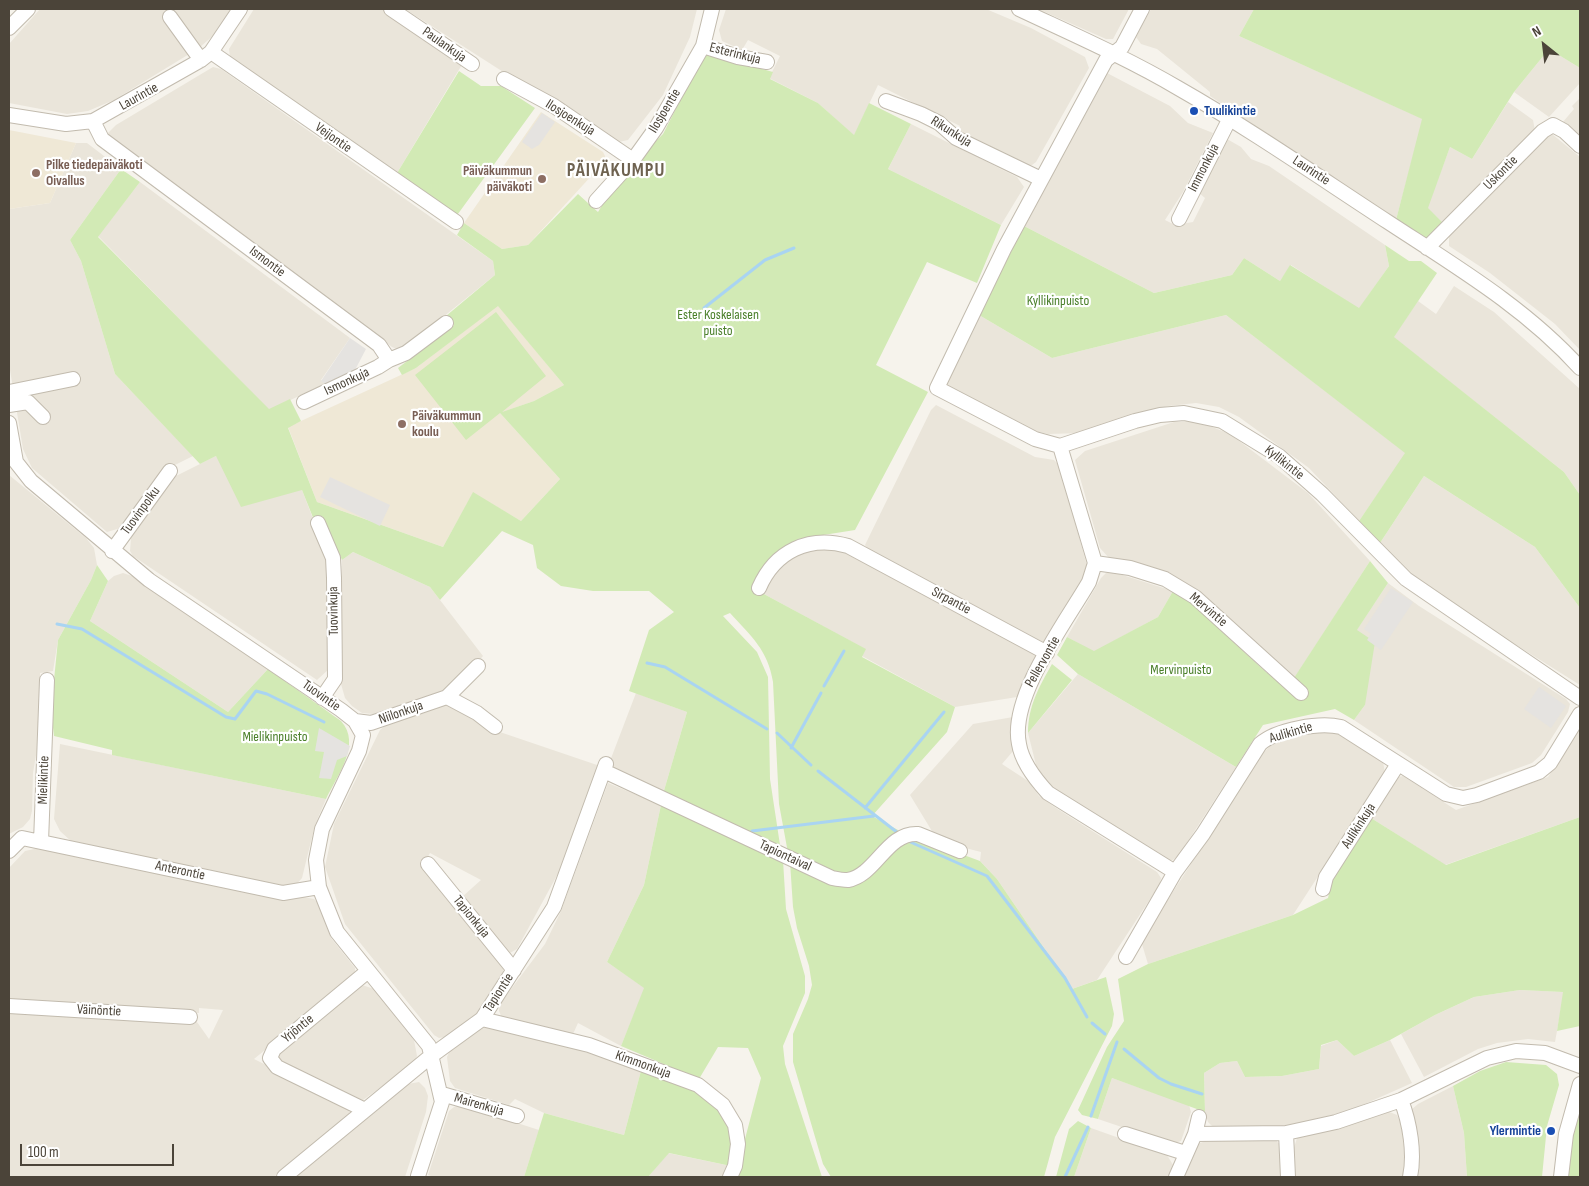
<!DOCTYPE html>
<html>
<head>
<meta charset="utf-8">
<style>
	body { margin:0 }
	#map { position:relative; width:1589px; height:1186px; overflow:hidden; background:#f6f3ec; font-family:"Sofia Sans Condensed",sans-serif }
	canvas { display:block }
	.frame { position:absolute; inset:0; border:10px solid #4b4439; pointer-events:none }
	.north { position:absolute; left:1519px; top:20px; width:50px; height:50px; -webkit-text-stroke:4px #fff; paint-order:stroke; rotate:331deg; font-size:14px; font-weight:700; line-height:20px; text-align:center; color:#4b4439 }
	.north::after { content:''; display:block; margin:auto; width:18px; height:22px; background:#4b4439; clip-path:polygon(50% 0,100% 100%,50% 72%,0 100%) }
	.scale { position:absolute; left:20px; top:1144px; width:154px; height:22px; box-sizing:border-box; border:2px solid #4b4439; border-top:0; padding-left:6px; font-size:15px; line-height:18px; white-space:nowrap; color:#4b4439; -webkit-text-stroke:4px #fff; paint-order:stroke }
</style>
</head>
<body>
<div id="map">
<canvas width="1589" height="1186"></canvas>
<div class="frame"></div>
<div class="north">N</div>
<div class="scale">100 m</div>
</div>
<script>
const ctx = document.querySelector('canvas').getContext('2d');
ctx.lineJoin = 'round';
function fill(path, color) { ctx.fillStyle = color; ctx.fill(path, 'evenodd'); }
function trace(path, color, width, dash) { ctx.strokeStyle = color; ctx.lineWidth = width; ctx.lineCap = dash ? 'butt' : 'round'; ctx.setLineDash(dash || []); ctx.stroke(path); }
function write(font, color, halo, rows, align = 'center') {
  ctx.font = font + ' "Sofia Sans Condensed",sans-serif'; ctx.lineWidth = 4.5; ctx.setLineDash([]); ctx.textBaseline = 'middle'; ctx.strokeStyle = halo; ctx.fillStyle = color; for (const [text, x, y, turn = 0] of rows) {
    ctx.save(); ctx.translate(x, y); ctx.rotate((+turn || 0) * Math.PI / 180); ctx.textAlign = isNaN(turn) ? turn : align; if (halo) ctx.strokeText(text, 0, 0); ctx.fillText(text, 0, 0); ctx.restore();
  }
}
fill(new Path2D(`
	M40,9h192l-17,25 -16,14 -85,52 -26,11 -21,3 -58,-11v-59z
	M254,9h128l81,54 -69,115 -164,-120 -1,-9z
	M405,9h292l-7,28 -27,58 -35,45 -14,3z
	M726,9h260l45,19 54,29 4,11 -53,94 -4,3h-6l-68,-34 2,-5 -82,-41 -24,51 -36,-33 -49,-25 11,-22 -32,-16 -6,10 -20,-9 -3,-11z
	M1038,9h91l-16,30h-7z
	M1151,9h103l-15,27 184,83 -27,101 -186,-124v-4l-53,-43 -16,-5 -5,-7z
	M1549,49l31,19v15l-31,34 -35,-25z
	M213,67l8,2 272,192 2,14 -94,76 -9,-4 -283,-209 -1,-5 8,-8z
	M1107,73l63,33 18,17 25,10 -30,59 -18,28 10,5 18,-3 12,-24 -6,-5 28,-54 14,8 10,12 18,7 116,79 4,21 -30,43 -68,-44 -11,16 -36,-23 -12,17 -78,18 -130,-67z
	M1580,98v41l-18,-16 12,-14 -2,-3z
	M1508,102l25,18 2,11 -90,94 -18,-17 23,-61 22,12z
	M911,124l106,53 7,10 -23,38 -113,-56z
	M1552,134l28,23v193l-25,-26 -65,-51 -41,-27v-14l99,-96z
	M76,143h11l34,26 -51,71 11,21 34,113 78,82 -30,15 -39,56 -17,5 -75,-64 -9,-19 -14,-85v-155l41,-6z
	M140,182l210,156 -29,42 4,4 -56,26 -171,-174z
	M1454,286l40,26 86,77v106l-16,-23 -171,-135 25,-36 18,13z
	M979,315l73,43 174,-43 180,138 -47,68 -50,-53 -70,-51 -20,-10 -23,-4 -28,3 -86,27 -34,1 -17,-4 -84,-43 -2,-6z
	M936,405l99,52 19,3 5,5 29,104 -40,71 -5,2 -174,-92 -4,-5 66,-135z
	M1197,421l33,13 78,59 62,68 -76,118 -108,-96 -18,-9 -59,-16 -9,-10 -25,-88 10,-9 89,-29z
	M216,456l86,34 28,73 -1,106 -12,11 -184,-124 -3,-5 1,-13 45,-62z
	M9,475l77,63 8,10 3,17 -6,15 -33,60 -5,31 -13,2 1,53 -8,47 -1,38 -2,8 -7,8 -14,7z
	M1424,476l111,71 45,61v77l-158,-99 -18,-16 -24,-27z
	M808,549l37,1 188,103 4,5 -20,39 -62,10 -93,-51 3,-7 -103,-56 12,-21 14,-15z
	M353,552l77,35 53,69 -30,32 -80,26 -11,-1 -10,-7 -7,-8 -4,-14 1,-124z
	M1113,572l60,19 -15,26 -64,35 -27,-15 34,-59 5,-5z
	M123,573l9,3 132,89 4,4 -40,43 -138,-91 18,-40 6,-5z
	M1388,583l31,23 147,93 4,5 -2,8 -27,43 -9,8 -66,24h-12l-100,-67 11,-15 -9,-74z
	M1078,674l158,93 -57,88 -6,5h-6l-106,-66 -15,-14 -10,-15 -8,-32z
	M636,693l51,19 -24,82 -52,-26 -1,-7z
	M445,704l10,2 39,24 106,36 -33,91 -50,92 -7,4 -5,-2 -43,-54 19,-17 -51,-27 -8,14 81,99v7l-22,39 -36,25 -6,1 -5,-3 -89,-111 -20,-57 9,-43 46,-94 7,-6z
	M1013,717l1,33 -12,14 26,17 11,15 17,12 101,64 4,6 -1,6 -63,96 -25,9 -75,-110 -17,-18 1,-9 -43,-11 -28,-46 63,-71z
	M1580,726v91l-135,48 -74,-47 27,-41 5,-1 53,34 92,-33z
	M1324,730l13,2 46,30 2,11 -92,142 -145,49 -7,-23 122,-188 12,-12z
	M60,744l266,55 -11,26 -13,53 -7,8h-9l-214,-44 -12,-11 -6,-12z
	M608,783l53,22 -17,80 -37,77 38,26 -24,58 -43,-23 -5,11 -65,-14 -6,-2 -3,-7v-6l46,-61 16,-33z
	M39,848l275,51 5,5 12,34 24,30v5l-2,5 -99,81 92,46 4,8 -3,3 -73,61h-265v-165l188,10 12,17 14,-29 -24,-2v5l-190,-12v-133l16,-17z
	M362,985l12,4 40,51 3,16 -4,8 -50,36 -7,-1 -72,-34 -5,-5 -1,-7z
	M1520,990l44,2 -9,50 -27,-3 -31,4 -19,6 -54,28 -23,-43 34,-19 39,-18z
	M483,1027l103,23 56,17 -18,68 -80,-22 -29,-14 -6,6 -54,-17 -5,-7 -3,-24 4,-9z
	M1337,1040l17,16 36,-16 22,43 -63,28 -49,12 -21,3 -65,2 -6,-6 -3,-10 -1,-39 16,-10 17,-2 8,16 37,-1 37,-7 2,-23z
	M1112,1078l77,27 2,7 -10,29 -9,3 -74,-25z
	M419,1082l6,6 3,8 -2,16 -21,65h-111l114,-93z
	M1453,1086l11,47 3,44h-51l-5,-67 7,-6z
	M461,1105l78,25 -15,47h-90l-6,-2 21,-64 5,-4z
	M1387,1111l10,4 4,9 4,28 -2,25h-109l-1,-26 4,-13z
	M1091,1128l76,27 6,10 -4,12h-95z
	M1268,1139h7l6,7v31h-99l13,-30 5,-4 6,-2z
	M668,1153l63,13 -8,11h-75z`), '#eae5da');
fill(new Path2D(`
	M541,112l62,40 2,4v5l-77,84 -26,4 -38,-26z
	M9,130l67,13 -26,60 -41,6z
	M498,305l66,80 -30,16 -34,12 60,66 -39,42 -48,-28 -30,54 -126,-45 -29,-75 128,-59z`), '#efe8d6');
fill(new Path2D(`
	M1254,9h326v59l-31,-19 -35,43 -42,67 -22,-12 -22,61 17,17 -17,16 -32,-21 26,-101 -183,-83z
	M708,54l65,18 -3,7 48,24 36,32 15,-32 42,21 -23,45 113,56 -24,58 -50,-21 -51,103 52,27 -73,138 -57,9 -32,23 -10,21 6,10 104,56 -4,8 93,50 -8,25 -75,84 26,14c-12,14 -40,49 -60,45 -17,-4 -35,-15 -50,-22l-9,-49 -6,-122c-5,-32 -22,-46 -43,-69l-7,3 34,36 11,25 2,102 10,66 -2,2 -115,-53 24,-82 -58,-21 20,-61 25,-18 -25,-21h-56l-32,-5 -24,-18 -4,-23 -31,-14 -62,69 -10,-13 -77,-35 -11,8 -20,-44 -8,4 -12,-30 -61,17 -25,-51 -16,8 -85,-90 -34,-113 -11,-21 51,-71 19,13 -42,55 171,172 21,-10 11,22 -13,7 29,74 126,45 30,-55 48,29 39,-42 -60,-66 -34,27 -51,-65 81,-63 50,64 -44,36 32,-11 30,-16 -66,-79 -82,62 -14,7 -4,-7 56,-43 -8,-9 49,-41 -2,-14 -36,-26 7,-12 38,26 26,-4 50,-51 20,18 21,-34 44,-44 39,-76z
	M459,71l22,15h20l34,22 -80,110 -61,-40z
	M1024,226l130,67 78,-18 12,-17 36,23 10,-16 69,43 30,-42 -4,-21 24,16h12l16,12 -43,64 170,135 16,23v113l-45,-61 -111,-71 -44,67 -21,-22 46,-68 -179,-138 -174,43 -73,-43z
	M1370,561l18,22 -31,47 18,12 -10,63 -11,15 -19,-11 -72,16 -27,42 -158,-93 -21,-19 10,-18 27,14 64,-34 15,-26 6,1 88,81 3,-1 24,6z
	M97,565l11,16 -18,40 138,91 40,-43 73,52c21,23 -4,55 -15,78l-214,-44v-5l-58,-14 -3,-26 7,-70 33,-60z
	M1052,664l20,16 -44,53c0,-27 11,-46 24,-69z
	M661,805l122,55 3,49 19,67v17l-22,53 2,18 37,113h-87l26,-99 -13,-30 -30,-1 -19,32 -78,-33 23,-58 -37,-26 37,-77z
	M1580,817v209l-23,5 6,-39 -43,-2 -46,7 -39,18 -45,25 -36,16 -17,-16 -16,5 -2,24 -37,7 -37,1 -8,-16 -17,2 -16,10 1,39 -93,-34 -14,41 -16,-4 -4,-5 29,-63 17,-26 -6,-42 30,-15 145,-49 35,-17 8,-36 35,-44 75,47z
	M915,837l65,24 17,18 75,110 34,-12 8,37 -2,12 -57,111 -11,40h-213l-8,-13 -30,-102v-28l15,-35 4,-14 -3,-19 -12,-38 -4,-21 -3,-45 44,21 67,-40z
	M1506,1062l40,3 11,9 2,11 -12,41 -5,51h-75l-3,-44 -11,-47 27,-15z
	M642,1067c27,11 83,28 91,61 3,11 -2,27 -2,38l-62,-13 -21,24h-124l20,-64 80,22z
	M1580,1084v93h-19z
	M1078,1121l13,7 -17,49h-18l13,-48z`), '#d2eab5');
fill(new Path2D(`
	M542,113l13,9 -16,23 -7,4 -10,-7z
	M350,338l16,11 -11,21 -30,14 -4,-3z
	M330,477l60,28 -10,21 -60,-29z
	M1391,588l22,14 -32,48 -14,-10 4,-6 -7,-5z
	M1539,687l27,19 -15,22 -27,-19z
	M319,728l31,18 -3,10 -10,4 -6,19 -12,-1 5,-26 -9,-1z`), '#e5e3e0');
trace(new Path2D(`
	M704,308l61,-48 29,-12
	M57,624l25,5 144,88 9,2 21,-28 11,3 57,28
	M647,663l18,4 102,62
	M824,686l20,-35
	M777,733l34,32
	M791,748l30,-55
	M818,771l80,62
	M865,808l79,-96
	M752,831l122,-15
	M908,841l79,35 78,102 22,39
	M1092,1023l13,11
	M1124,1049l35,29 12,6 31,10
	M1091,1116l26,-74
	M1065,1177l23,-50`), '#a9d4f2', 3);
const minor = new Path2D(`
	M391,9l81,55
	M1019,9c53,25 108,49 159,79 72,41 141,89 210,134 67,44 138,86 192,146
	M1142,9l-20,38 -16,13 -102,189 -67,139 98,51 25,7 75,-25 25,-6 24,-2 38,8 57,35 43,38 84,85 174,119
	M170,17l31,43
	M9,28l19,-19
	M703,46l35,11 29,5
	M211,52l245,170
	M504,79l50,27 79,54
	M886,101l35,13 18,9 17,15 85,41
	M9,115l57,9 27,-3 108,-61 10,-8 29,-43
	M93,121l9,18 277,206 10,15 17,-7 40,-30
	M596,201l37,-41 23,-32 47,-82 9,-37
	M1179,219l51,-101
	M1427,248l116,-117 10,-6 11,6 16,15
	M9,392l64,-13
	M304,402l74,-35 11,-7
	M9,405l19,-3 15,15
	M9,423l7,39 15,19 118,99 192,130 14,11 8,14 -4,16 -37,78 -6,31 3,27 18,45 92,114 13,56 -24,74
	M1060,446l35,117 -6,19c-23,40 -80,115 -70,162 3,19 17,36 29,49l127,79
	M318,523l15,35 1,20 1,101 -13,19
	M112,551l58,-80
	M1095,563l35,5 35,11 30,18 106,96
	M759,588c16,-37 50,-53 89,-42l199,107
	M447,697l30,16 18,14
	M355,721l16,2 76,-26 31,-31
	M604,771l228,107c5,1 11,2 16,2 28,-5 39,-48 70,-46l42,17
	M41,842l242,51 36,-6
	M9,851l13,-13 19,4 6,-162
	M428,864l86,106
	M1323,889l3,-12 72,-113
	M1126,957l49,-85 28,-38 57,-90c17,-15 60,-22 81,-17l105,67 17,4 14,-3 62,-23 11,-9 30,-49
	M9,1006l181,11
	M482,1019l107,26 109,40 25,20 12,20 3,19 -3,22 -5,11
	M442,1094l75,22
	M1401,1100c9,23 14,54 9,77
	M365,1110l-88,-43 -7,-9 4,-9 94,-78
	M1286,1133l2,44
	M1125,1134l60,19
	M1195,1134l91,-1 50,-11 65,-22 86,-42 29,-7 29,2 35,13
	M284,1177l147,-121 51,-37 72,-112 52,-143
	M1176,1177l19,-43 4,-17
	M1561,1177l5,-43 14,-50`);
trace(minor, '#c2bbae', 16);
trace(minor, '#fff', 14);
for (const [x, y, r, color] of [
	[1194,111,5,"#1a4fb4"],
	[36,173,5,"#8d6e63"],
	[542,179,5,"#8d6e63"],
	[402,424,5,"#8d6e63"],
	[1551,1131,5,"#1a4fb4"]
]) { const dot = new Path2D(); dot.arc(x, y, r, 0, 2 * Math.PI); ctx.fillStyle = color; ctx.fill(dot); trace(dot, '#fff', 2); }
write('14px', '#4b4439', '#fff', [
	["Paulankuja",444,45,35],
	["Esterinkuja",735,54,14],
	["Laurintie",139,97,-29],
	["Ilosjoentie",665,111,-59],
	["Ilosjoenkuja",570,118,32],
	["Rikunkuja",951,132,32],
	["Veijontie",333,138,35],
	["Immonkuja",1204,168,-63],
	["Laurintie",1311,171,33],
	["Uskontie",1501,173,-45],
	["Ismontie",267,262,37],
	["Ismonkuja",347,382,-25],
	["Kyllikintie",1284,463,38],
	["Tuovinpolku",141,511,-54],
	["Sirpantie",951,601,28],
	["Mervintie",1208,610,40],
	["Tuovinkuja",334,611,-91],
	["Pellervontie",1043,662,-60],
	["Tuovintie",321,696,35],
	["Niilonkuja",401,713,-19],
	["Aulikintie",1291,733,-16],
	["Mielikintie",44,780,-88],
	["Aulikinkuja",1359,826,-57],
	["Tapiontaival",785,856,25],
	["Anterontie",180,871,12],
	["Tapionkuja",471,917,51],
	["Tapiontie",499,993,-57],
	["Väinöntie",99,1011,3],
	["Yrjöntie",298,1029,-39],
	["Kimmonkuja",643,1065,20],
	["Mairenkuja",479,1105,16]
]);
write('bold 14px', '#164399', '#fff', [
	["Tuulikintie",1204,111],
	["Ylermintie",1541,1131,"right"]
], 'left');
write('bold 14px', '#785e54', '#fff', [
	["Pilke tiedepäiväkoti",46,165],
	["Oivallus",46,181],
	["Päiväkummun",532,171,"right"],
	["päiväkoti",532,187,"right"],
	["Päiväkummun",412,416],
	["koulu",412,432]
], 'left');
write('14px', '#4a7f2a', '#fff', [
	["Kyllikinpuisto",1058,301],
	["Ester Koskelaisen",718,315],
	["puisto",718,331],
	["Mervinpuisto",1181,670],
	["Mielikinpuisto",275,737]
]);
ctx.letterSpacing = '1px';
write('bold 19px', '#6e6250', '#fff', [
	["PÄIVÄKUMPU",616,171]
]);
ctx.letterSpacing = '0px';
</script>
</body>
</html>
